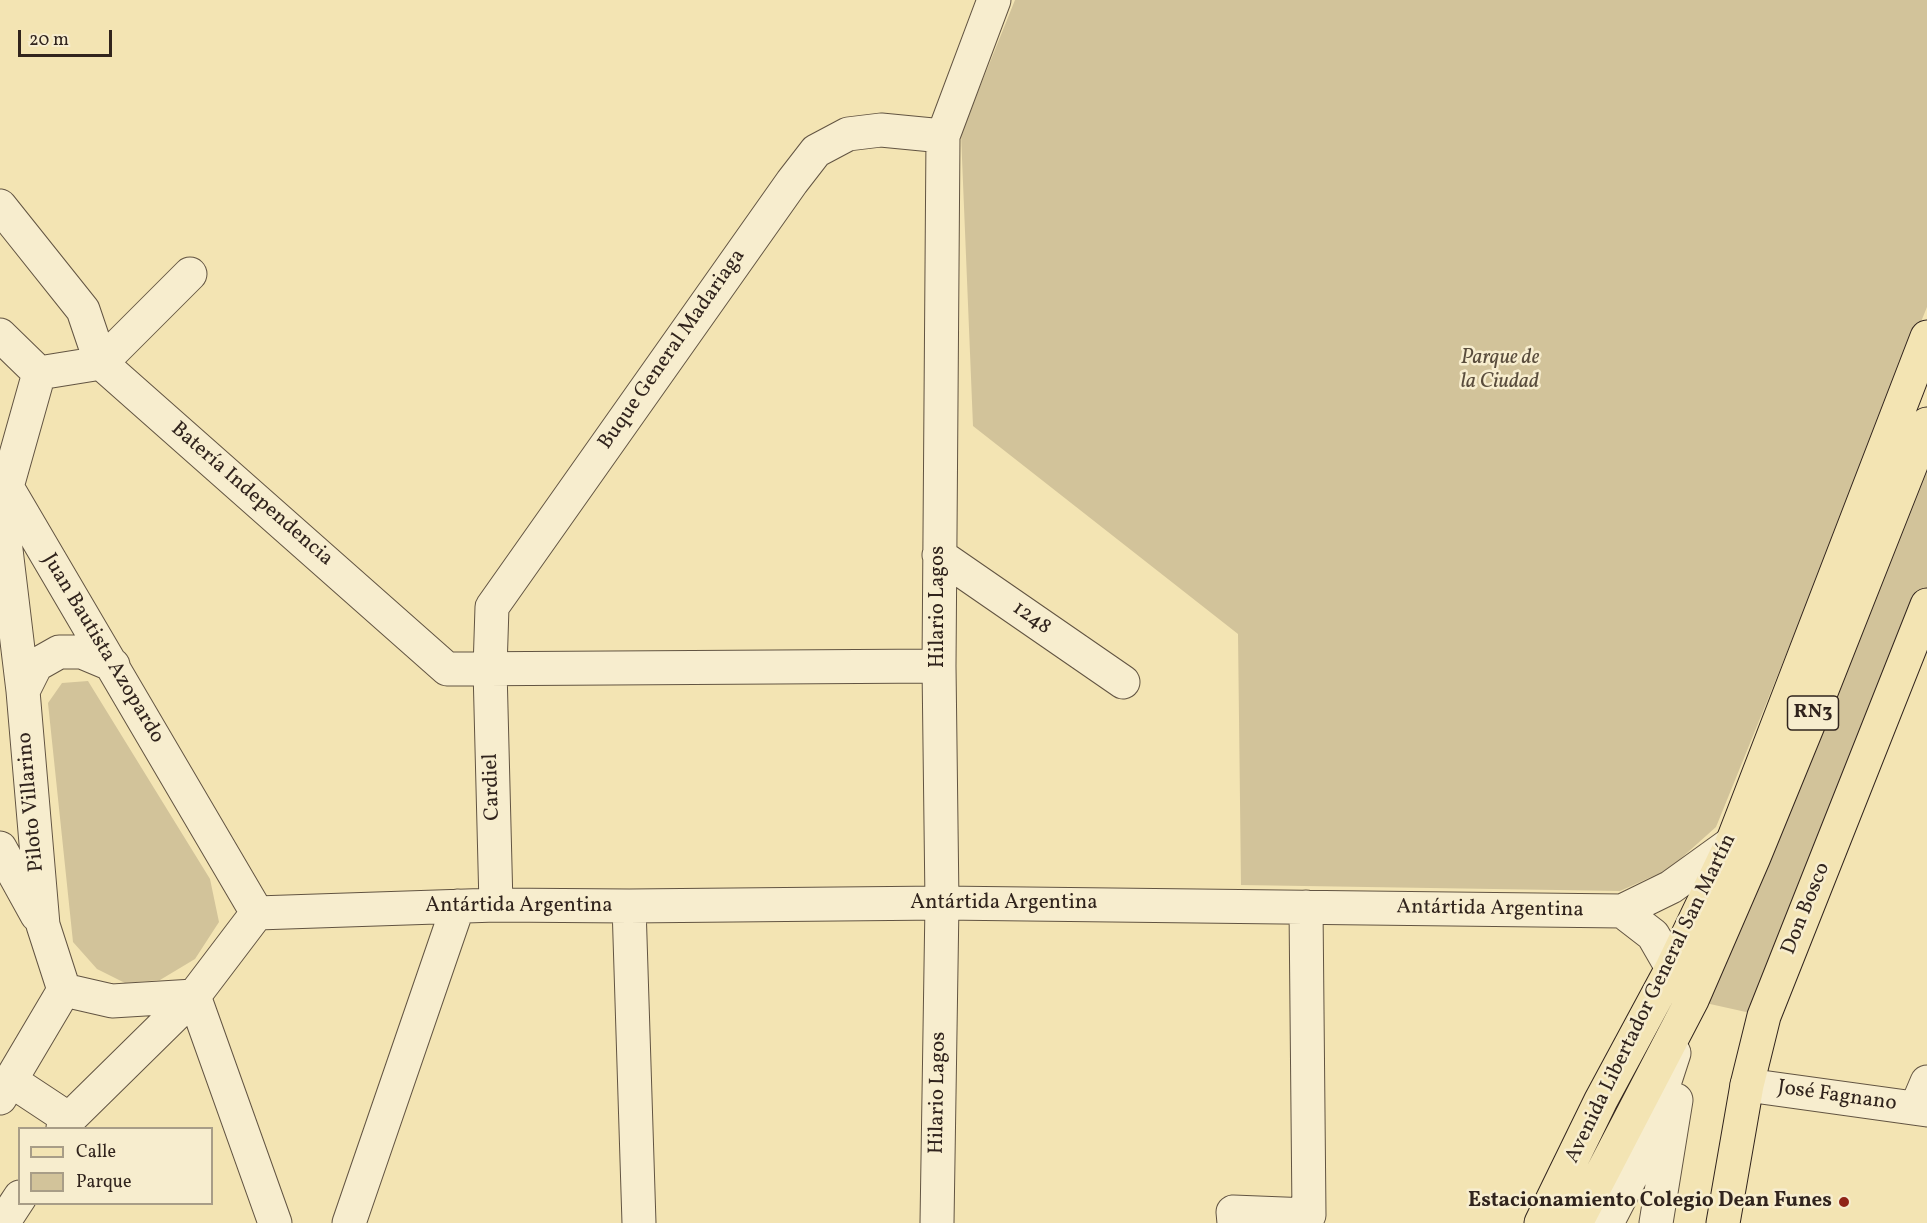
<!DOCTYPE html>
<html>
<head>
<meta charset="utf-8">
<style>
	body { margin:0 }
	#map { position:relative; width:1927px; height:1223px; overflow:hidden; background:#f3e4b3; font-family:Vollkorn,serif }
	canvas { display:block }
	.legend { position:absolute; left:18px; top:1127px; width:195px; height:78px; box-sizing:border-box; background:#f7edce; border:2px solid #a89d87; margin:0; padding:8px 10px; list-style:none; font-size:18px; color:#31241d }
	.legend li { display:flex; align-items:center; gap:12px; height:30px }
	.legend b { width:30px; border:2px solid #a89d87 }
	.scale { position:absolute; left:18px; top:30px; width:94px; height:27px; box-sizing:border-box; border:3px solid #31241d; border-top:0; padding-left:8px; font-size:18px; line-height:21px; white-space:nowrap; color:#31241d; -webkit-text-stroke:4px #f7edce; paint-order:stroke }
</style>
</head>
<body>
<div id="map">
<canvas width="1927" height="1223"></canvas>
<ul class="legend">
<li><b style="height:8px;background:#f3e4b3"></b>Calle</li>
<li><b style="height:16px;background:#d2c39a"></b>Parque</li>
</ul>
<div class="scale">20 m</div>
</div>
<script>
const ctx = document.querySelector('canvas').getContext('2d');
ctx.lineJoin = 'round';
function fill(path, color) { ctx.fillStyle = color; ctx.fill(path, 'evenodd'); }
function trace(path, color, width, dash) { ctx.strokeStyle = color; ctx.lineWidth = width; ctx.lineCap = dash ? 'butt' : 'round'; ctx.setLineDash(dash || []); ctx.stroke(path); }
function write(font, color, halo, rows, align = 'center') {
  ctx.font = font + ' Vollkorn,serif'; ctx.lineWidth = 5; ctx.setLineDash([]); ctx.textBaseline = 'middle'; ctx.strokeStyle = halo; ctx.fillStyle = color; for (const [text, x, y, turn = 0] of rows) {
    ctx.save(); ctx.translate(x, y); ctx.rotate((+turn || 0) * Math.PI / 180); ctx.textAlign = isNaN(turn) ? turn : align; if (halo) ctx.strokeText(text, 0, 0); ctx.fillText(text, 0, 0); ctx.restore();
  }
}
fill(new Path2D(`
	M1015,0h912v307l-211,520 -47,42 -49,22 -379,-6 -3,-251 -265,-208 -12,-292z
	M1927,424v181l-163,411 -72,-16z
	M88,681l122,198 9,43 -24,37 -35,21 -35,3 -28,-14 -24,-27 -25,-239 14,-20z`), '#d2c39a');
const minor = new Path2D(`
	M0,206l83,104 18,53 89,-89
	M0,335l39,38
	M39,373l62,-10 346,306 492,-3
	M7,487l250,426
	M939,555l184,127
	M23,691l13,-26 23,-13h23l31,13
	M0,848l37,67
	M496,905l-6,-236 2,-62 300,-425 24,-31 32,-17 33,-4 62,6
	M629,906l10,317
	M1622,911l31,24 19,33
	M257,913l239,-8 133,1 313,-3 680,8 49,-24 61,-44
	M64,990l48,11 82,-5
	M194,996l81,227
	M10,1080l59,39
	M1747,1085l180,25
	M0,1098l64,-108 -21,-65 -20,-234 -22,-183 38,-135
	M1916,1108l11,-26
	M63,1128l6,-9 125,-123 63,-83
	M3,1223l17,-26
	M349,1223l109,-317
	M937,1223l5,-320 -3,-237 4,-530 51,-136
	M1234,1223l-1,-11 76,3 -3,-308
	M1607,1223l32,-62 35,-108
	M1656,1223l20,-123`);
const major = new Path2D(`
	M1723,1223l24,-138 17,-69 163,-411`);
const highway = new Path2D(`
	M1541,1223l60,-123 71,-132 60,-125 195,-506
	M1576,1223l116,-223 62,-143 54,-132 119,-301`);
trace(minor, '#625442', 35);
trace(major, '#31241d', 35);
trace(highway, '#31241d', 35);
trace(minor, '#f7edce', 33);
trace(major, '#f3e4b3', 33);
trace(highway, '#f3e4b3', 33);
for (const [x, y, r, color] of [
	[1844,1202,6,"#8f2418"]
]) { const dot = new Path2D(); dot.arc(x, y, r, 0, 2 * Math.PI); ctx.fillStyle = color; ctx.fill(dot); trace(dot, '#f7edce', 2); }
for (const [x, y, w] of [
	[1813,713,51]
]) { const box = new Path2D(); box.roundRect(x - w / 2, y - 17, w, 34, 4.5); ctx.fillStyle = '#f7edce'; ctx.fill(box); trace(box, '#31241d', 1.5); }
write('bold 20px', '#31241d', null, [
	["RN3",1813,713]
]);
write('21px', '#31241d', '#f7edce', [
	["Buque General Madariaga",673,350,-55],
	["Batería Independencia",251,495,41],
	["Hilario Lagos",939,607,-90],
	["1248",1031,619,35],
	["Juan Bautista Azopardo",102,649,59],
	["Cardiel",493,787,-92],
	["Piloto Villarino",32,802,-95],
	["Antártida Argentina",1004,904],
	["Antártida Argentina",519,907],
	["Don Bosco",1807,909,-68],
	["Antártida Argentina",1490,910,1],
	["Avenida Libertador General San Martín",1652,999,-64],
	["Hilario Lagos",939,1093,-89],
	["José Fagnano",1837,1097,8]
]);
write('italic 21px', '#594c3c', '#f7edce', [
	["Parque de",1500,359],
	["la Ciudad",1500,383]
]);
write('bold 21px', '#31241d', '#f7edce', [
	["Estacionamiento Colegio Dean Funes",1832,1202]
], 'right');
</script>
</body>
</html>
